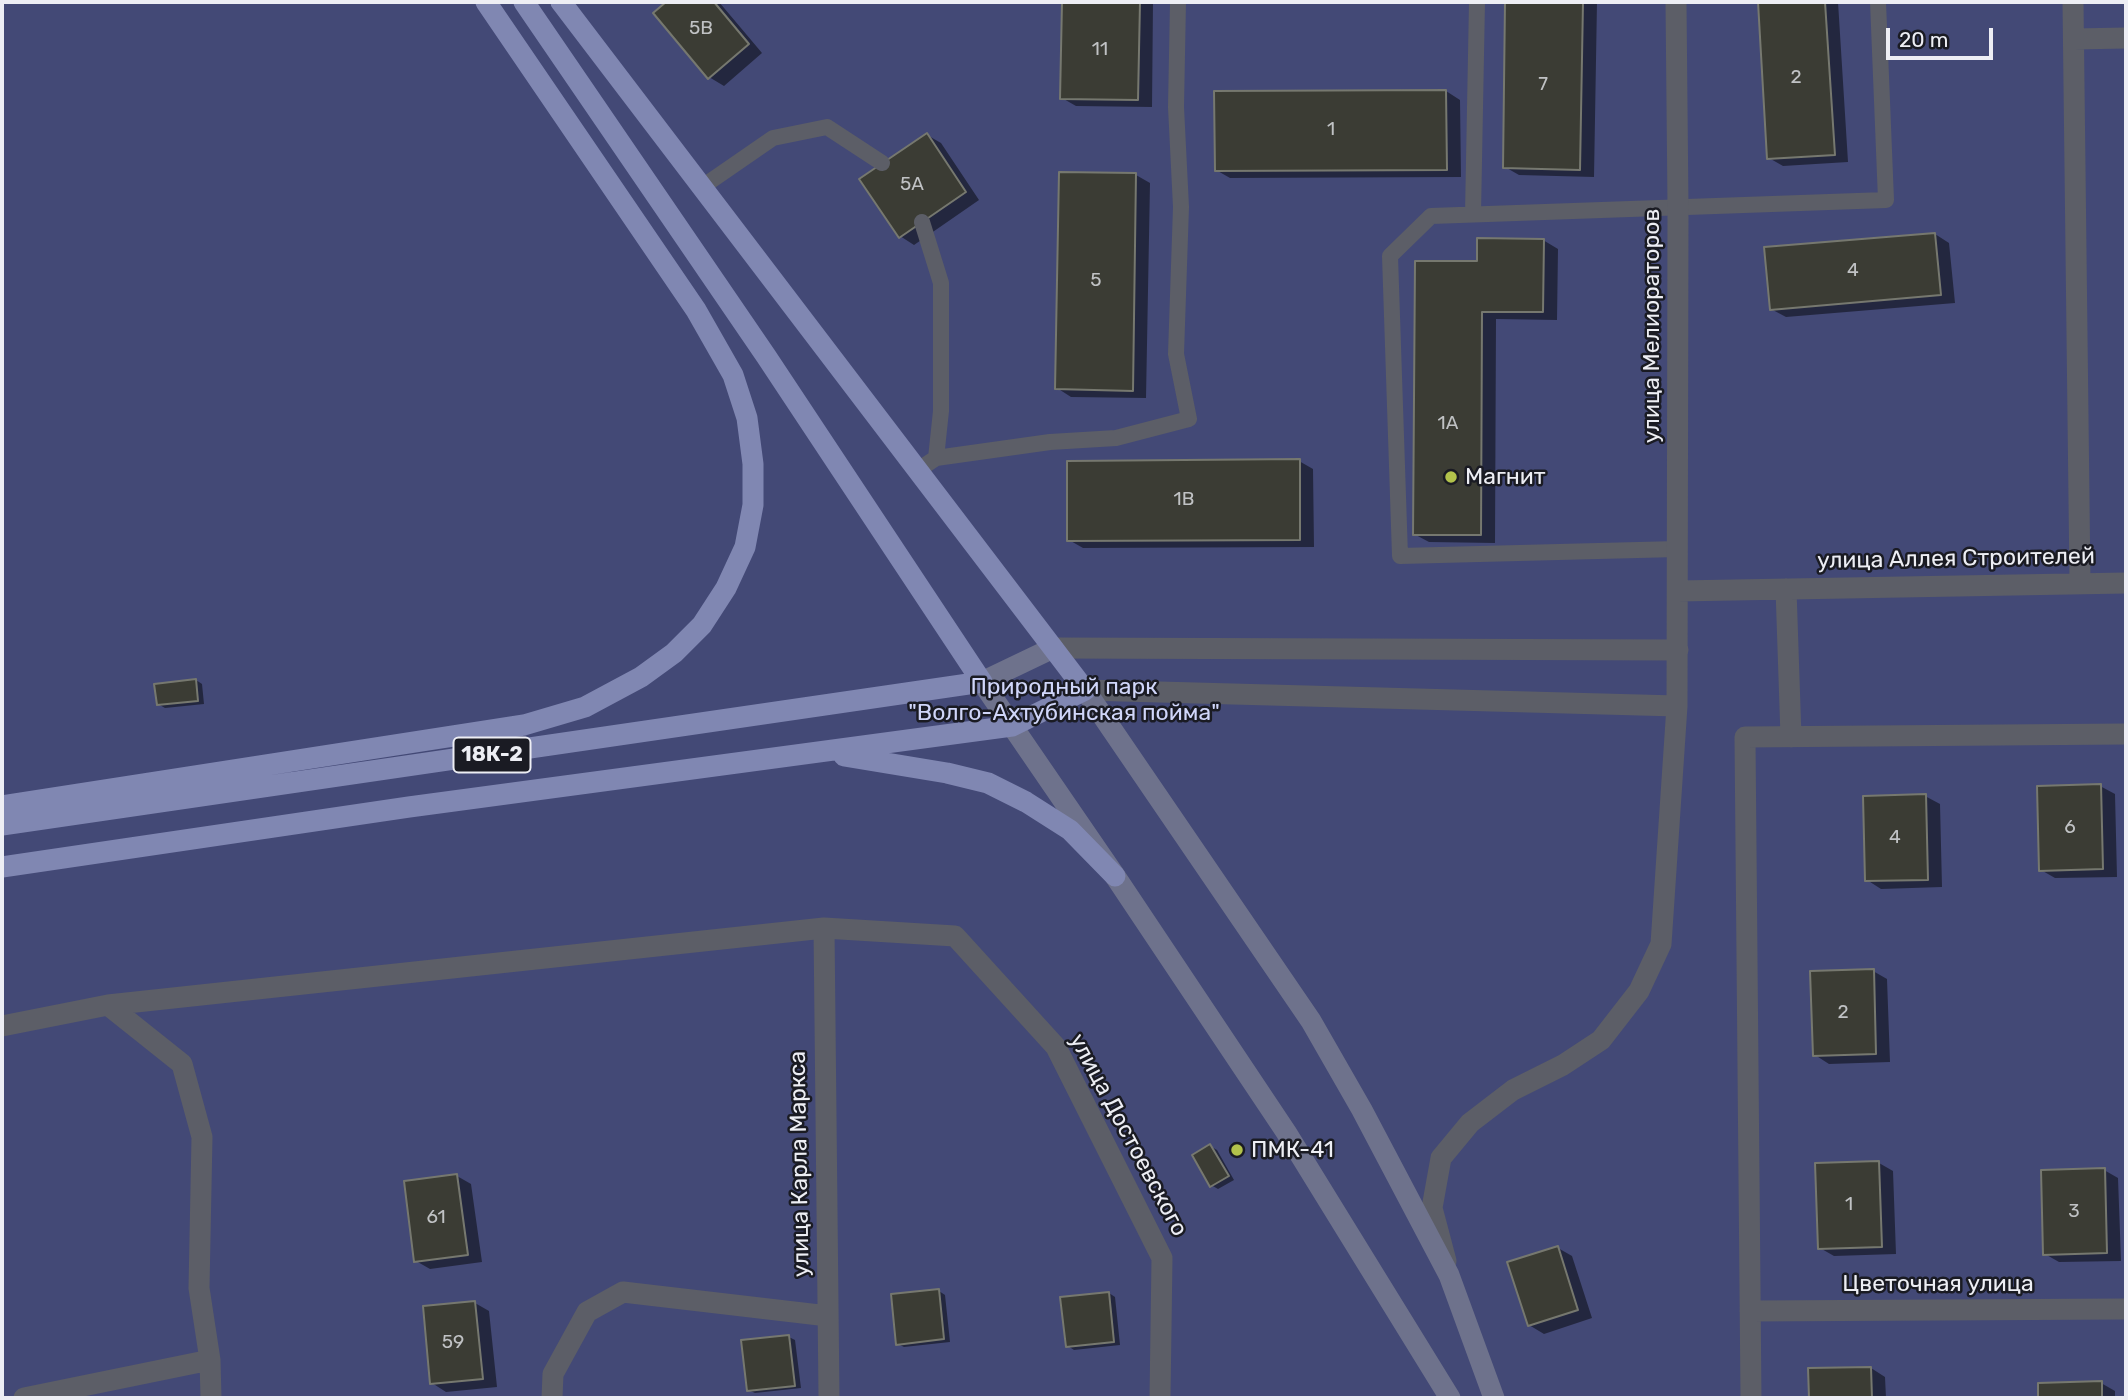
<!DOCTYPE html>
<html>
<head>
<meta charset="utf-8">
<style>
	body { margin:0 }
	#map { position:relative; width:2128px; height:1400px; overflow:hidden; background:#23242c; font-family:Rubik,sans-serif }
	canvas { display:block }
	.frame { position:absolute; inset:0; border:4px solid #edeef4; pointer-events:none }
	.scale { position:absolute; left:1886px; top:28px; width:107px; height:32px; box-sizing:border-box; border:4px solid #edeef4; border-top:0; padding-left:9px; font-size:21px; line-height:24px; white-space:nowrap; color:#edeef4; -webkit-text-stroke:5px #1a1b23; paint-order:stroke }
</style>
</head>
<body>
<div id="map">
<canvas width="2128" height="1400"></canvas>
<div class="frame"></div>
<div class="scale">20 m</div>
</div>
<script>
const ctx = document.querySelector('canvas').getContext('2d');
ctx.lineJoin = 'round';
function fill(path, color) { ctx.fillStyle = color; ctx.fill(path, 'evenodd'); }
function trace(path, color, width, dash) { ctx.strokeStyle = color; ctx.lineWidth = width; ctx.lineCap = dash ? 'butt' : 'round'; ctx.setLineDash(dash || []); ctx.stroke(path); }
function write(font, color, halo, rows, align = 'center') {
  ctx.font = font + ' Rubik,sans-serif'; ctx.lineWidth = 5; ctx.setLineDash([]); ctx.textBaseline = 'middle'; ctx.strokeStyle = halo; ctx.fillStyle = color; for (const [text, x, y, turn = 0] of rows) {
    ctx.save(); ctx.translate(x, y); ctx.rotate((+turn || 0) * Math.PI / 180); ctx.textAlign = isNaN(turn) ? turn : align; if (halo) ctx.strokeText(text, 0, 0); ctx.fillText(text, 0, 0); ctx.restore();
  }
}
fill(new Path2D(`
	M2,2h2124v1396h-2124z`), '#434976');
fill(new Path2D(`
	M669,2h50l43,51 -38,33 -15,-9 -54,-64z
	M1063,2h90l-1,105 -76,-1 -14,-8z
	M1507,2h90l-3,175 -75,-2 -14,-8z
	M1760,2h78l10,160 -65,4 -14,-8z
	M1446,91l14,9 1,77 -231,1 -14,-8z
	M927,135l14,8 38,57 -65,45 -14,-9z
	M1060,174l76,1 14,8 -4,215 -75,-1 -14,-9z
	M1935,234l14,9 6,60 -169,14 -15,-8z
	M1543,240l15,9 -1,71 -61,-1 -1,224 -66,-1 -15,-8 65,-271z
	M1299,461l14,8 1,78 -231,1 -14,-8z
	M196,680l6,4 2,20 -39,4 -7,-4z
	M2100,786l15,8 2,83 -62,1 -14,-8z
	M1925,796l15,8 2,83 -61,2 -14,-9z
	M1873,971l14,8 3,83 -61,2 -14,-9z
	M1210,1146l7,4 17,30 -16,9 -7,-4z
	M1879,1163l14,8 3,83 -62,2 -14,-8z
	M2104,1170l14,8 3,83 -62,1 -14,-8z
	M457,1176l14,8 11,78 -52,7 -14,-8z
	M1558,1248l14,8 20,62 -48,16 -15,-9z
	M939,1291l6,4 5,47 -46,5 -6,-3z
	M1109,1293l6,4 5,48 -46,5 -6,-4z
	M475,1303l14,8 8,76 -51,5 -14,-9z
	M789,1337l6,3 6,48 -46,5 -7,-3z
	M1871,1368l14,9 1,21h-76v-28z
	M2101,1383l14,8v7h-75v-13z`), '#0007');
const building = new Path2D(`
	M666,2h48l35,42 -41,35 -55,-66z
	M1062,2h78l-2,98 -78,-1z
	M1505,2h78l-3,168 -77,-2z
	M1758,2h67l10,153 -68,4z
	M1446,90l1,80 -232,1 -1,-80z
	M927,133l39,59 -67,46 -40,-59z
	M1059,172l77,1 -3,218 -78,-2z
	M1935,233l6,62 -171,15 -6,-63z
	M1477,238l67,1 -1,73h-61l-1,223h-68l2,-274h62z
	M1300,459v81l-233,1v-80z
	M196,679l2,22 -41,4 -3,-21z
	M2101,784l2,85 -64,2 -2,-85z
	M1926,794l2,86 -63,1 -2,-85z
	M1874,969l2,85 -63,2 -3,-85z
	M1210,1144l19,32 -19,11 -18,-32z
	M1879,1161l3,86 -64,2 -3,-86z
	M2105,1168l2,85 -64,2 -2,-85z
	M457,1174l11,81 -54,7 -10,-81z
	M1558,1246l20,64 -50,16 -21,-64z
	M939,1289l5,50 -48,6 -5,-51z
	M1109,1292l5,50 -48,5 -6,-50z
	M475,1301l8,78 -53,5 -7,-78z
	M789,1335l6,51 -48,5 -6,-51z
	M1871,1367l1,31h-63l-1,-30z
	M2102,1381v17h-64v-15z`);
fill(building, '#3b3c34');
trace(building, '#76786f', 2);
trace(new Path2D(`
	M702,187l71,-49 54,-11 55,36
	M1473,214l4,-212
	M922,222l19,61v128l-5,47
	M918,470l18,-12 114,-16 66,-4 73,-19 -13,-65 5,-147 -5,-100 2,-105
	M1678,549l-278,7 -10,-300 41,-40 455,-16 -8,-198`), '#5c5e67', 16);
trace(new Path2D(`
	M2073,2l7,581
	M2074,39l52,-1
	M1786,589l5,148
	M1678,591l448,-8
	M1053,648l625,2
	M1085,690l592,16
	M824,928l5,470
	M108,1005l74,59 20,73 -3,151 11,72 1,38
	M2,1026l106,-21 716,-77 131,8 101,111 106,211 -2,140
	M1446,1261l-14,-53 9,-50 29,-35 43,-33 50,-25 38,-25 38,-49 22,-47 16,-238 1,-499 -2,-205
	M1750,1311l376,-2
	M24,1398l186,-38
	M552,1398l1,-24 34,-62 36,-20 205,24
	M1751,1398l-6,-661 381,-3`), '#5c5e67', 21);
trace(new Path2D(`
	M1053,648l-71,34 133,194 171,256 164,266
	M1085,690l226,331 51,89 87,165 45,123`), '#6e728c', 21);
trace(new Path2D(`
	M844,756l103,17 41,10 38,19 44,28 45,46
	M2,806l522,-81 61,-18 56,-30 33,-24 28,-28 24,-37 19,-41 8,-42v-41l-6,-46 -14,-43 -37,-65 -210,-308
	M2,825l980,-143 -216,-326 -242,-354
	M2,867l407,-60 603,-81 73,-36 -524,-688`), '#8087b2', 21);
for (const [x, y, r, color] of [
	[1451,477,7,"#b2c24b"],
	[1237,1150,7,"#b2c24b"]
]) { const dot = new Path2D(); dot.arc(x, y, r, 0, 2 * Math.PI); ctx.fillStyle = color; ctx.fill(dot); trace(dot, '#1a1b23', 2.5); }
write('19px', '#c0c2c4', null, [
	["5В",701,29],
	["11",1100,50],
	["2",1796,78],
	["7",1543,85],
	["1",1331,130],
	["5А",912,185],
	["4",1853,271],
	["5",1096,281],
	["1А",1448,424],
	["1В",1184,500],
	["6",2070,828],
	["4",1895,838],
	["2",1843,1013],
	["1",1849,1205],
	["3",2074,1212],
	["61",436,1218],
	["59",453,1343]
]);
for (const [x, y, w] of [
	[492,755,77]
]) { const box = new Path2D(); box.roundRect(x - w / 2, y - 17.5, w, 35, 5); ctx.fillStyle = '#1a1b23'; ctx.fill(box); trace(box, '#edeef4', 2); }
write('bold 21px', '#edeef4', null, [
	["18К-2",492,755]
]);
write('23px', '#edeef4', '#1a1b23', [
	["улица Мелиораторов",1652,326,-90],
	["улица Аллея Строителей",1956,559,-1],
	["улица Достоевского",1128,1135,62],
	["улица Карла Маркса",800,1164,-91],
	["Цветочная улица",1938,1284]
]);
write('23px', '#edeef4', '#1a1b23', [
	["Магнит",1465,477],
	["ПМК-41",1251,1150]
], 'left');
write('23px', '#d0d6f9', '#1a1b23', [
	["Природный парк",1064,687],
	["\"Волго-Ахтубинская пойма\"",1064,713]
]);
</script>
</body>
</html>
